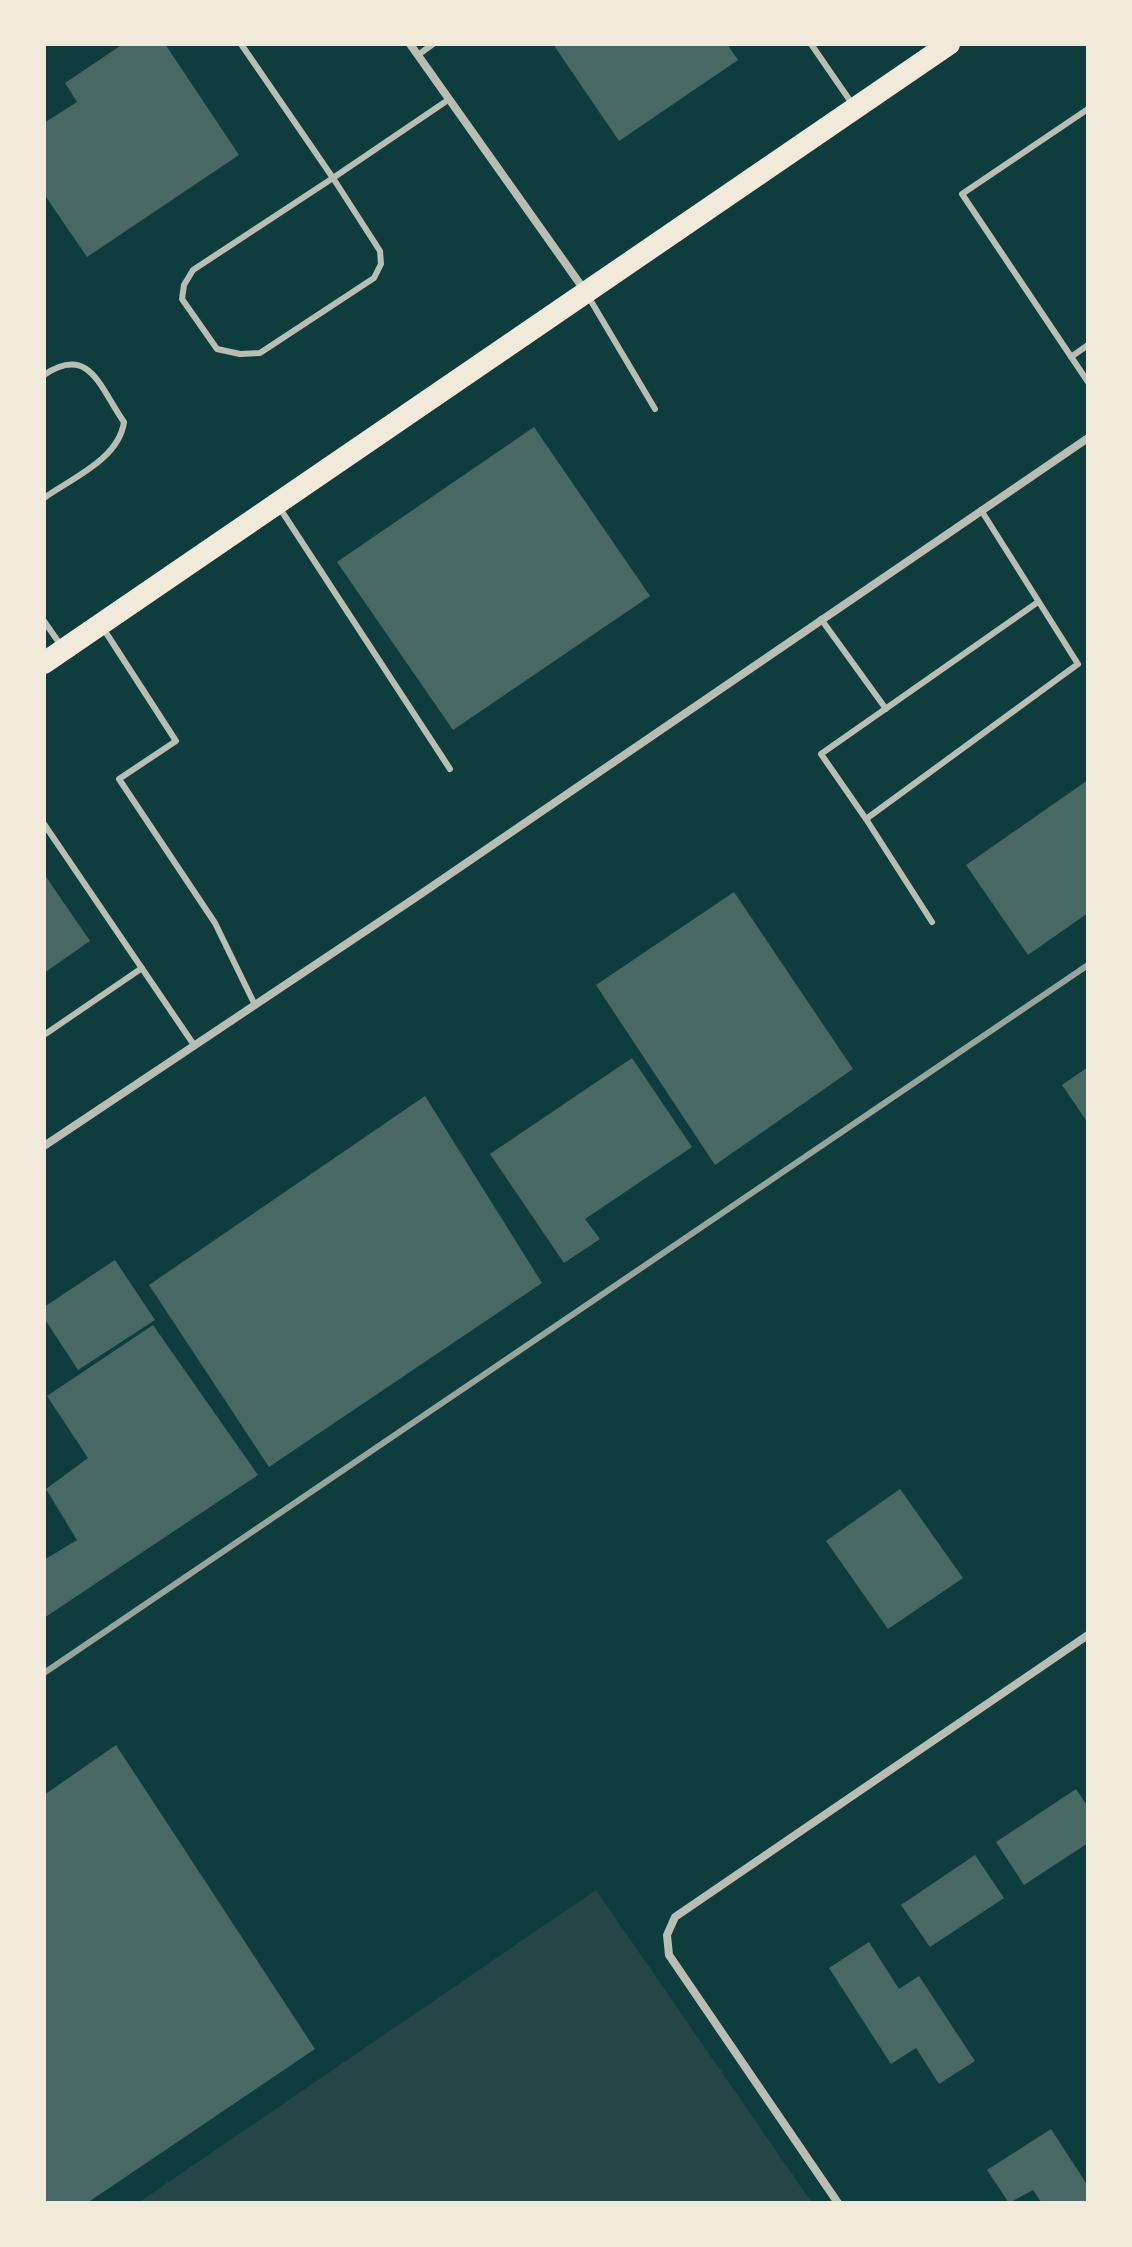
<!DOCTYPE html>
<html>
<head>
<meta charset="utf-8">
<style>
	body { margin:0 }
	#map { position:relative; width:1132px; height:2247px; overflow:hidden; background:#0f3d3e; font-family:"Libre Baskerville",serif }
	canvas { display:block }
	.frame { position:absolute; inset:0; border:46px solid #f1e9da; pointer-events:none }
</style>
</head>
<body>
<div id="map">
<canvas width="1132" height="2247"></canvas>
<div class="frame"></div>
</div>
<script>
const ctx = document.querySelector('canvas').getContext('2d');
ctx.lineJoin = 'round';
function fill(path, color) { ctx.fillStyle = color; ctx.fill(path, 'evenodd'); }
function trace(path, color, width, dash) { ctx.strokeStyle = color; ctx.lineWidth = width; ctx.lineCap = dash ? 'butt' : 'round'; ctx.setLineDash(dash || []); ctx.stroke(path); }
fill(new Path2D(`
	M596,1890l216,313h-674z`), '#244646');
fill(new Path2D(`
	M123,44h42l74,111 -152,102 -43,-63v-71l33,-21 -12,-19z
	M553,44h174l11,16 -119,81z
	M534,427l116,169 -197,134 -116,-168z
	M1088,780v133l-60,42 -62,-90z
	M44,874l46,67 -46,32z
	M734,892l119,177 -138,96 -119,-180z
	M632,1058l60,89 -107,72 15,20 -36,24 -74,-109z
	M1088,1067v56l-26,-38z
	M425,1096l117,187 -273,184 -120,-182z
	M115,1260l40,60 -77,50 -34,-52v-11z
	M153,1325l105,150 -214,143v-58l33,-20 -31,-51 42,-31 -41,-62z
	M900,1489l63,89 -75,51 -62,-88z
	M116,1745l199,304 -228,154h-43v-408z
	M1076,1789l12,18v36l-64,42 -28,-43z
	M975,1855l29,43 -74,49 -29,-42z
	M869,1942l30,47 20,-13 56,85 -36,23 -23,-36 -25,16 -62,-96z
	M1051,2129l37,57v17h-46l-9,-13 -24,13 -22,-33z`), '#486865');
trace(new Path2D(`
	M241,44l92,134 115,-78
	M811,44l42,61
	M418,55l15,-11
	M1088,109l-126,85 126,188
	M333,178l47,73 1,13 -7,14 -114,75 -20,1 -23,-5 -35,-50 2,-14 9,-15z
	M588,296l67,113
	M1071,357l17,-12
	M44,375c46,-31 56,13 80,47 -5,37 -52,56 -80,76
	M279,507l171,262
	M821,619l65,90
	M44,621l18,26
	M103,628l73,113 -57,38 96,144 39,80
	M866,819l-45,-65 217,-152
	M44,824l150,221
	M932,922l-66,-103 212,-155 -97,-154
	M44,1035l98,-67`), '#b8beb3', 6);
trace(new Path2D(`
	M410,44l175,247
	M44,1146l371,-248 673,-460
	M838,2203l-169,-248 -2,-20 8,-18 413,-282`), '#b8beb3', 8);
trace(new Path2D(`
	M44,663l905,-619`), '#f1e9da', 22);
trace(new Path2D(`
	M44,1673l1044,-708`), '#97a49c', 6);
</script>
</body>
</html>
